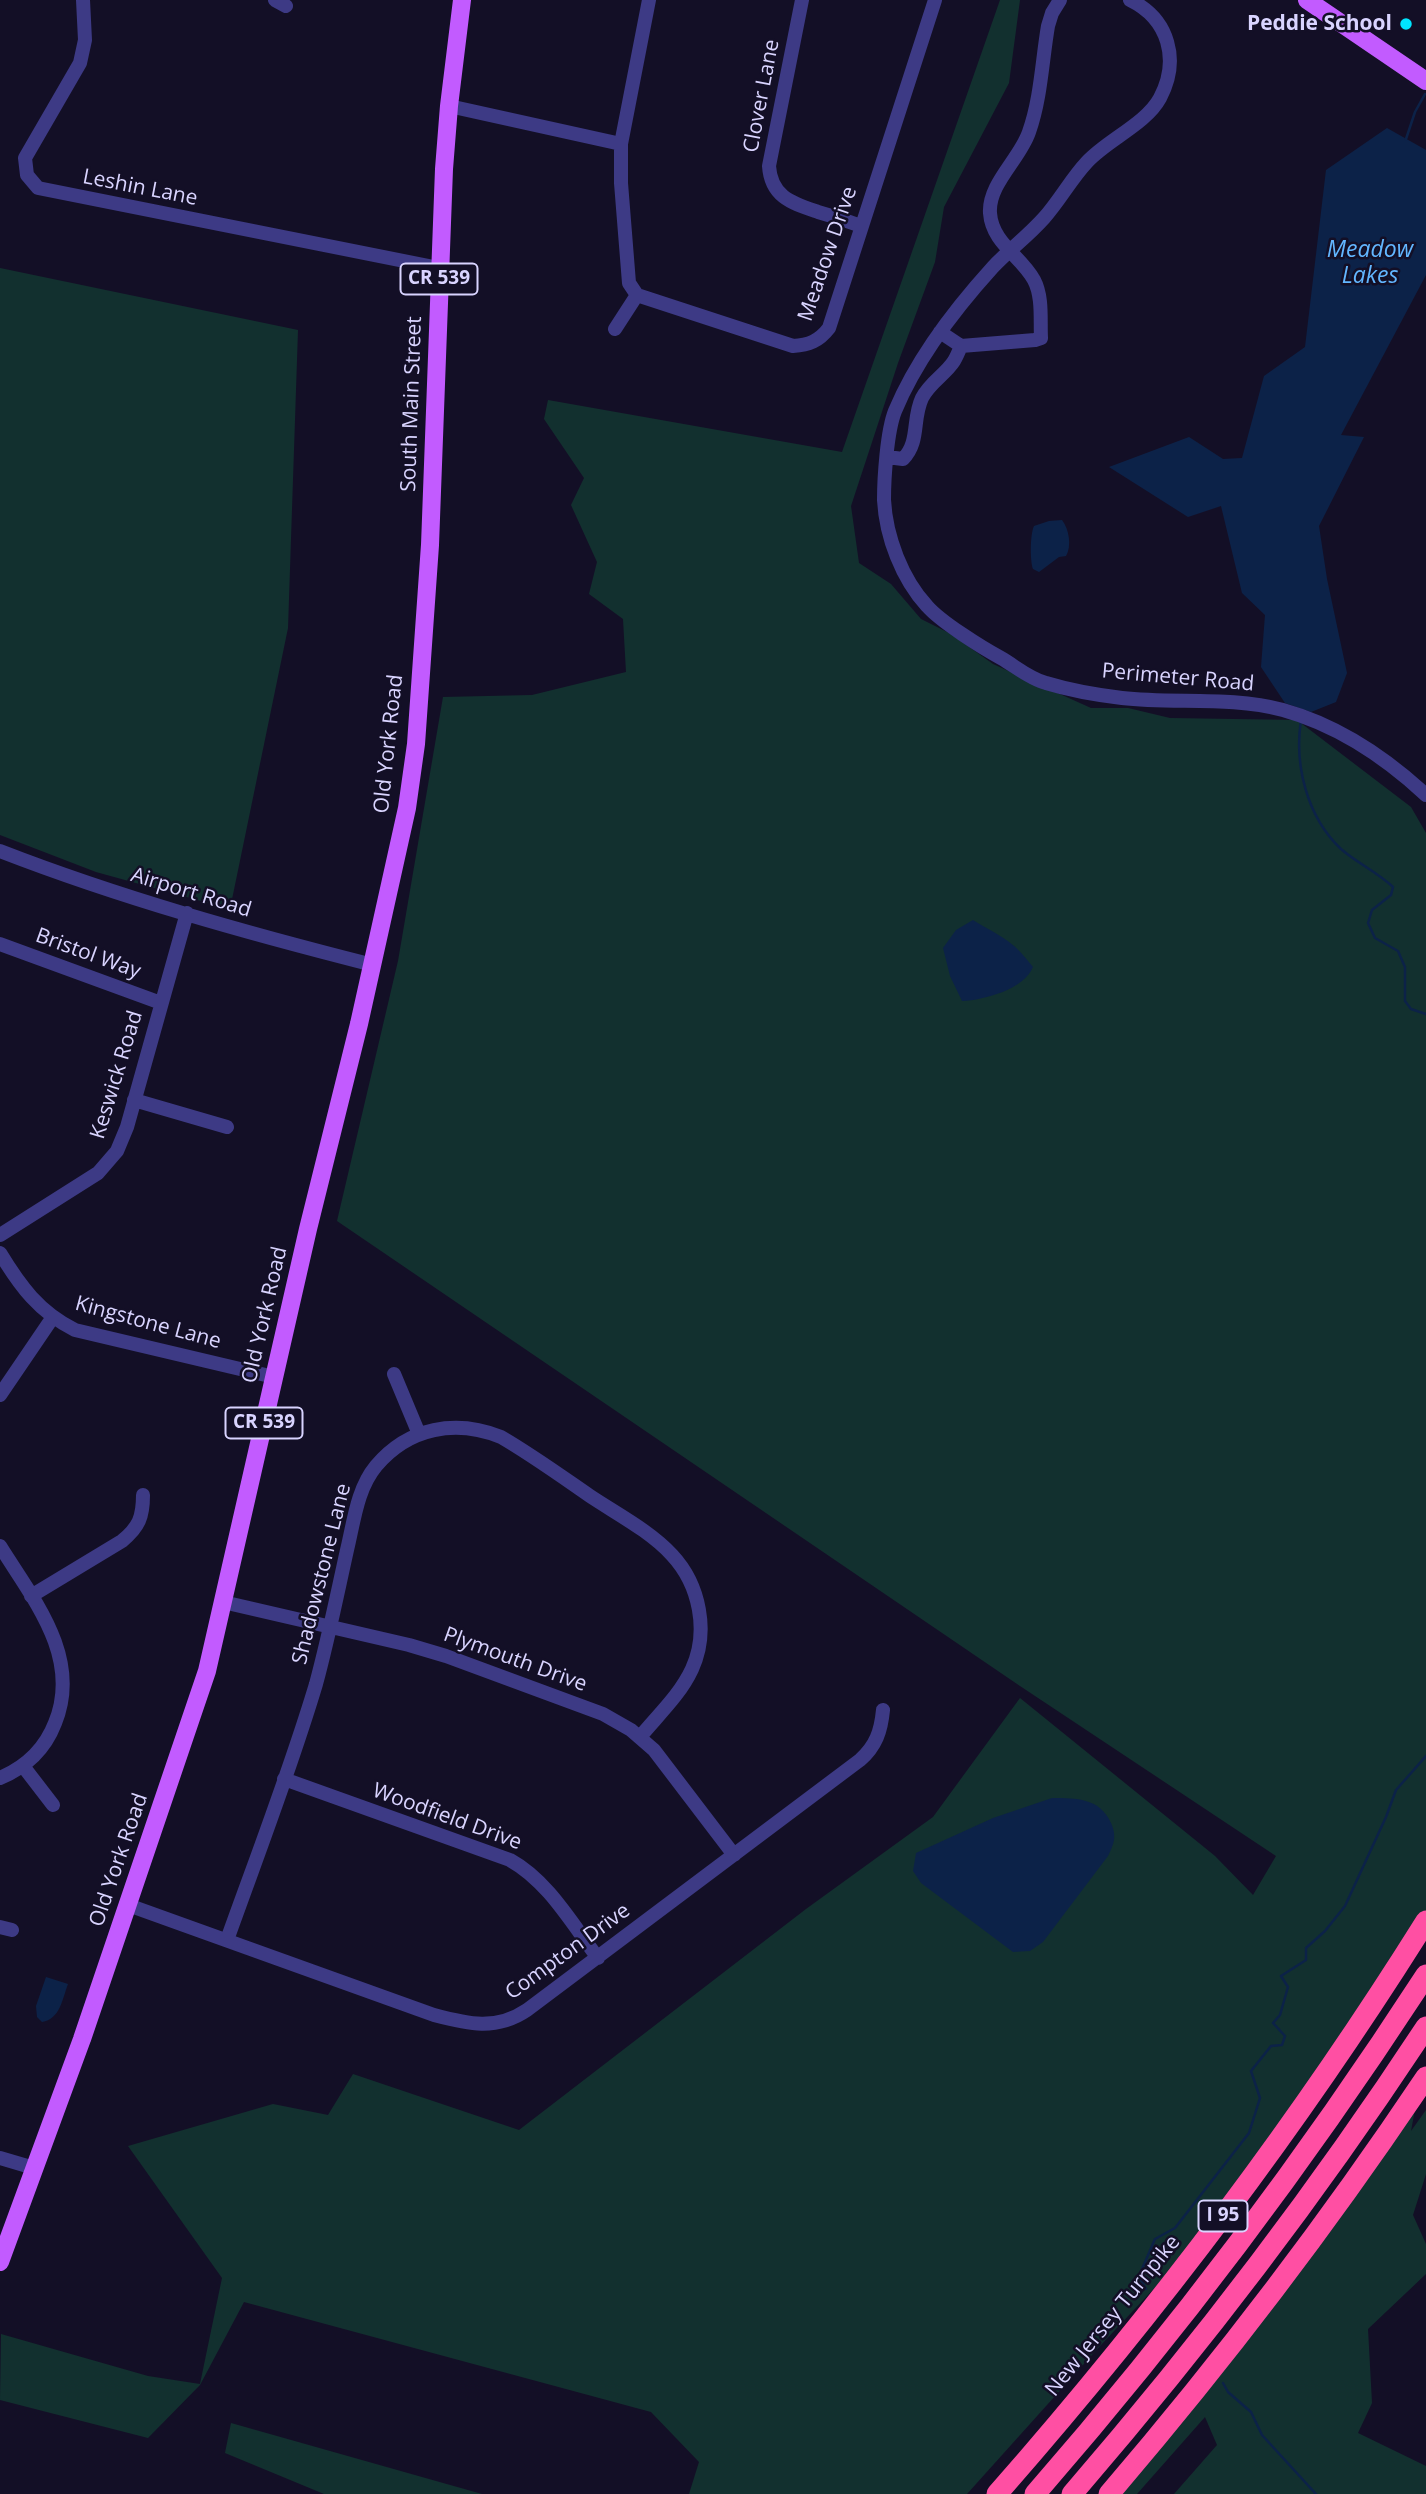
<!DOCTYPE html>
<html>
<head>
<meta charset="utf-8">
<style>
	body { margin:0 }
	canvas { display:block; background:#130f26 }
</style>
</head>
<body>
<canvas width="1426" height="2494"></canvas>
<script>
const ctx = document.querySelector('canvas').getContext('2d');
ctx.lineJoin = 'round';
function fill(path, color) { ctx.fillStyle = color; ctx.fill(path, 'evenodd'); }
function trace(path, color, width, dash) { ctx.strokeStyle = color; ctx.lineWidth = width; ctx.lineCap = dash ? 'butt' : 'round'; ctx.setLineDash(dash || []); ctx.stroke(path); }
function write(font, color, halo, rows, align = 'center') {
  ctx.font = font + ' "Open Sans",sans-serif'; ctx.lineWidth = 5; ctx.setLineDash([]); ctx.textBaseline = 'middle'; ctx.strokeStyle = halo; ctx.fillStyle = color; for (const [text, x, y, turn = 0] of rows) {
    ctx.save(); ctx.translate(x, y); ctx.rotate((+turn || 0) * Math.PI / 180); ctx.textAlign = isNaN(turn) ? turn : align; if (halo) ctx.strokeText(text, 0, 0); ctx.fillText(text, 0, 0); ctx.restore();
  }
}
fill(new Path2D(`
	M1000,0h20l-11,83 -65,124 -9,55 -37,101 -47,143 8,57 32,21 30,35 30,15 42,30 98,44h37l42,10 127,2 114,87 15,26v1099l-157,234 -169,180 -133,148h-278l10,-32 -48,-50 -407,-110 -44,83 -52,53 -148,-38 1,-66 147,42 52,8 22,-106 -94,-132 145,-42 55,11 25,-41 166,56 287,-221 127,-92 87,-119 195,158 38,39 23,-39 -256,-170 -683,-465 61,-260 45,-264 89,-2 94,-23 -3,-53 -34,-25 8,-32 -26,-57 13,-27 -40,-59 4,-19 294,52z
	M0,268l298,62 -10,298 -58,281 -134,-37 -96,-37z
	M1421,2077l-10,54 15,-21v64l-13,41 13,29v30l-58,55 4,74 -14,30 68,33v28h-252l43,-49 -12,-28 -68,77h-33l83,-99z
	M231,2423l251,71h-158l-99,-41z`), '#12302f');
fill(new Path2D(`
	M1387,128l39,22v125l-85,160 23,2 -45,89 8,53 20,94 -11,29 -25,10 -26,-9 -24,-36 4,-52 -23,-22 -21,-87 -33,11 -79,-50 80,-30 34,22 19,-1 22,-82 41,-29 21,-177z
	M1062,520c7,9 10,26 4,36l-7,1 -20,15 -6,-3c-3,-9 -3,-34 1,-43l15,-5z
	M973,920c29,18 38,18 60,47 -9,22 -48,33 -71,34l-12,-25 -7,-28 13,-18z
	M1052,1798c24,0 48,0 59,25 6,13 3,21 -3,33l-65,86 -13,9 -17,1 -92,-69 -8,-12 3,-18 77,-35z
	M46,1977l22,7c-6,16 -8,35 -26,38l-5,-5 -1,-11z`), '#0c2248');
trace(new Path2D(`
	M1406,139l9,-27 10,-18
	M1301,720c-7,45 6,97 40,129 16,14 36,23 52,38l-2,8 -19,15 -4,13 7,15 23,13 7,16v34l6,8 15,5
	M1146,2289l-7,-13 16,-37 20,-11 74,-95 11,-35 -9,-27 20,-25 11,-1 3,-9 -12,-13 7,-8 8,-28 -7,-11 25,-16v-12l19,-17 20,-25 41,-89 10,-27 30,-34
	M1223,2383l5,9 23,20 11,23 54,59`), '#0c2248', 2.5);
trace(new Path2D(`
	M83,0l2,40 -5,23 -55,95 2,17 11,13 401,80
	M275,0l11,6
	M802,0l-33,166c2,31 23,37 49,46 14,4 29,9 43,14
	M1130,0c39,19 50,60 30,98 -14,26 -53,42 -73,64 -16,17 -27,38 -43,56 -16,18 -35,32 -51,49 -39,43 -76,91 -98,144 -8,20 -11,67 -11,89 2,37 18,79 43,106 14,16 54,41 74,52 14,8 29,21 45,25 23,7 51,12 76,15 53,6 108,-2 161,12 54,15 102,47 143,85
	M449,106l172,38
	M637,295l156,51c16,-1 26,-5 36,-18l106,-328
	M637,295l-8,-12 -8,-100v-39l28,-144
	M615,329l22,-34
	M940,332l21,14 74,-6 6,-2c-1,-18 2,-41 -7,-58 -13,-24 -42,-37 -44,-67 -2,-29 30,-54 39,-81 12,-34 13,-71 19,-106l4,-13 8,-13
	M887,457l16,2c17,-17 9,-40 19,-61 8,-16 23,-23 32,-37 3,-5 5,-10 7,-15
	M0,851c121,47 247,82 373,114
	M0,944l161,59
	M134,1100l93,27
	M0,1235l98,-62 19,-22 10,-24 60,-214
	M0,1253c20,33 39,59 75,77l199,47
	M394,1374l25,60
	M0,1395l53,-78
	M0,1546c33,53 82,111 55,177 -10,26 -29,44 -55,55
	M31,1596l91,-55c17,-14 21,-24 21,-46
	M223,1602l186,43 37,11 157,58 28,16 23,20 80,105
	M23,1766l30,39
	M284,1779l226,81c38,21 62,64 88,98
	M128,1905l306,110c34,9 62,16 93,-5l333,-250c16,-14 21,-29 23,-50
	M0,1927l12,3
	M227,1940c30,-84 63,-169 89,-256 12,-44 21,-89 31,-134 7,-29 10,-61 29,-84 33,-39 80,-47 125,-29 31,18 60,39 89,59 27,18 60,35 82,59 28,30 37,77 20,114 -12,26 -34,46 -52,68
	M0,2158l34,10`), '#3d3a85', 14);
trace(new Path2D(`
	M1307,0l119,81
	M0,2262l82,-223 125,-368 101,-442 51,-205 48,-216 9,-64 14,-199 14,-376 5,-63 13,-106`), '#c25bff', 18);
trace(new Path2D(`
	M997,2494c157,-179 302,-370 429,-573
	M1035,2494c143,-164 273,-337 391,-519
	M1072,2494c128,-148 247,-304 354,-467
	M1109,2494c114,-133 220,-272 317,-417`), '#ff4fa3', 21);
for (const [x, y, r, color] of [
	[1406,24,7,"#00e5ff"]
]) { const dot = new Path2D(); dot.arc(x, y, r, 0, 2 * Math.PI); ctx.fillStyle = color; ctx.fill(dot); trace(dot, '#130f26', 2.5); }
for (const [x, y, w] of [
	[439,279,77],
	[264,1423,77],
	[1223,2216,49]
]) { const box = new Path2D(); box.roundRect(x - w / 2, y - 15.5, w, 31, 5); ctx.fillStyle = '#130f26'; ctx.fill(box); trace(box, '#d9d4ff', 2); }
write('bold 19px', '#d9d4ff', null, [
	["CR 539",439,279],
	["CR 539",264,1423],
	["I 95",1223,2216]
]);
write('bold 21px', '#d9d4ff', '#130f26', [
	["Peddie School",1392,24]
], 'right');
write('21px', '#d9d4ff', '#130f26', [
	["Clover Lane",762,96,-79],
	["Leshin Lane",140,188,11],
	["Meadow Drive",828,254,-71],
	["South Main Street",412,404,-88],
	["Perimeter Road",1178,678,5],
	["Old York Road",389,744,-84],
	["Airport Road",191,893,17],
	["Bristol Way",88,954,20],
	["Keswick Road",117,1075,-73],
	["Old York Road",265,1315,-77],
	["Kingstone Lane",148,1323,15],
	["Shadowstone Lane",322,1574,-76],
	["Plymouth Drive",515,1660,20],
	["Woodfield Drive",447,1817,20],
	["Old York Road",119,1860,-71],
	["Compton Drive",568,1952,-36],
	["New Jersey Turnpike",1113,2316,-51]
]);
write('italic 23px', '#62b6ff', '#130f26', [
	["Meadow",1370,250],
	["Lakes",1370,276]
]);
</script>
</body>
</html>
